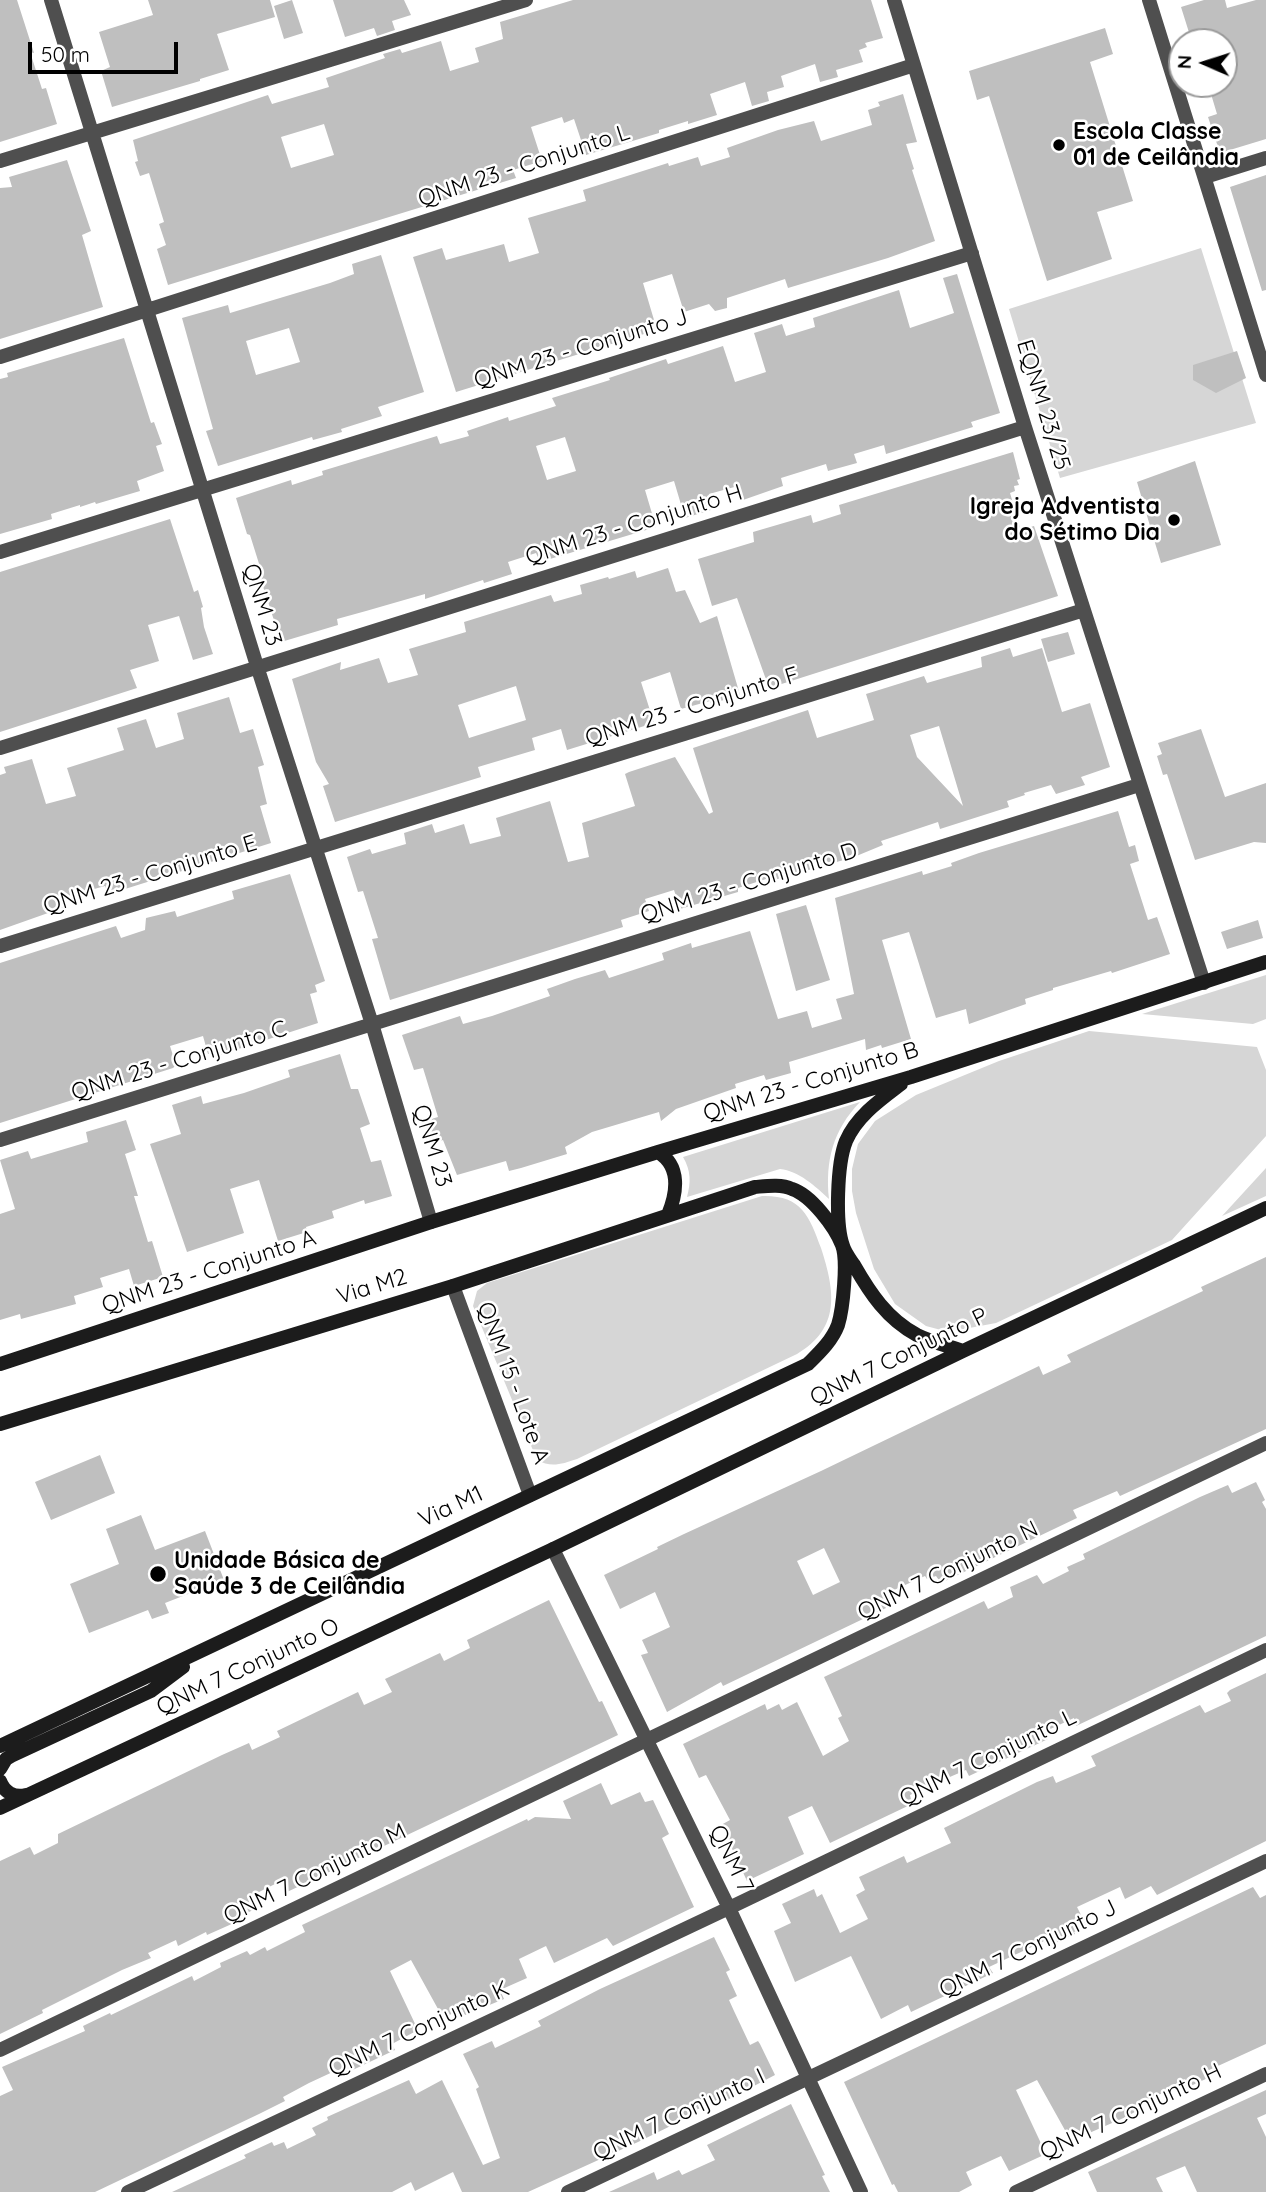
<!DOCTYPE html>
<html>
<head>
<meta charset="utf-8">
<style>
	body { margin:0 }
	#map { position:relative; width:1266px; height:2192px; overflow:hidden; background:#fff; font-family:Quicksand,sans-serif }
	canvas { display:block }
	.north { position:absolute; left:1168px; top:28px; width:70px; height:70px; box-sizing:border-box; background:#fff; border:2px solid #999; border-radius:50%; rotate:273deg; font-size:19px; font-weight:700; line-height:28px; text-align:center; color:#000 }
	.north::after { content:''; display:block; margin:auto; width:24px; height:32px; background:#000; clip-path:polygon(50% 0,100% 100%,50% 72%,0 100%) }
	.scale { position:absolute; left:28px; top:42px; width:150px; height:32px; box-sizing:border-box; border:4px solid #000; border-top:0; padding-left:9px; font-size:21px; line-height:24px; white-space:nowrap; color:#000; -webkit-text-stroke:5px #fff; paint-order:stroke }
</style>
</head>
<body>
<div id="map">
<canvas width="1266" height="2192"></canvas>
<div class="north">N</div>
<div class="scale">50 m</div>
</div>
<script>
const ctx = document.querySelector('canvas').getContext('2d');
ctx.lineJoin = 'round';
function fill(path, color) { ctx.fillStyle = color; ctx.fill(path, 'evenodd'); }
function trace(path, color, width, dash) { ctx.strokeStyle = color; ctx.lineWidth = width; ctx.lineCap = dash ? 'butt' : 'round'; ctx.setLineDash(dash || []); ctx.stroke(path); }
function write(font, color, halo, rows, align = 'center') {
  ctx.font = font + ' Quicksand,sans-serif'; ctx.lineWidth = 5; ctx.setLineDash([]); ctx.textBaseline = 'middle'; ctx.strokeStyle = halo; ctx.fillStyle = color; for (const [text, x, y, turn = 0] of rows) {
    ctx.save(); ctx.translate(x, y); ctx.rotate((+turn || 0) * Math.PI / 180); ctx.textAlign = isNaN(turn) ? turn : align; if (halo) ctx.strokeText(text, 0, 0); ctx.fillText(text, 0, 0); ctx.restore();
  }
}
fill(new Path2D(`
	M1201,248l55,175 -196,55 -51,-169z
	M1266,975v44l-13,5 -111,-10z
	M1089,1031l168,16 9,23v66l-94,104 -176,83 -32,6 -23,1 -15,-4 -31,-22 -21,-35 -18,-56 -4,-22v-22l6,-25 17,-23 41,-26 83,-34z
	M860,1102c-27,28 -35,59 -31,97 -14,-13 -30,-28 -49,-30l-93,28c4,-15 4,-26 -4,-40z
	M1266,1168v28l-44,20z
	M762,1196c39,-1 47,19 59,52 14,43 20,80 -24,106l-220,105c-15,5 -26,9 -40,1l-64,-154 4,-15 10,-8z`), '#d6d6d6');
fill(new Path2D(`
	M0,0h17l17,53 -4,-1 12,37 4,-1 11,36 -57,18z
	M148,0h122l5,17 -58,17 12,36 -29,9v2l-88,26 -11,-36 9,-4 -11,-35 54,-17z
	M292,0l11,33 -19,6 -10,-33z
	M333,0h71l7,15 -19,6 3,9 -18,6 -3,-8 -29,9z
	M573,0h298l12,38 -18,5 2,4 -8,3 4,12 -27,8 2,7 -18,5 -5,-18 -34,12 3,11 -17,5 2,9 -17,5 -7,-24 -35,12 7,21 -29,9v-3l-29,9v3l-73,22 -12,-36 -10,4 -2,-6 -31,10 11,34 -29,9 3,8 -348,107 -11,-36 9,-4 -7,-21 5,-2 -15,-49 -9,3 -5,-14 3,-1 -5,-21 135,-45 4,9 57,-17 -3,-9 59,-20 -2,-4 17,-5 2,4 39,-12 9,30 29,-9 -4,-14 28,-9 -3,-17zM324,124l10,31 -43,13 -10,-31z
	M1204,0h21l2,8 29,-8h10v139l-46,14 -12,-36 9,-3 -9,-30h16v-42h-32l-11,-35z
	M1105,28l8,26 -23,8 43,139 -36,11 15,47 -65,22 -58,-185 -12,4 -8,-29z
	M903,94l14,48 -11,2 8,25 -2,1 23,71 -47,17 -100,30 -3,-9 -58,19v10l-12,3 -6,-7 -25,8 -12,-38 -29,9 14,47 -201,62 -43,-135 29,-9 4,12 58,-16 5,18 30,-9 -11,-35 58,-17 -3,-11 85,-27 1,3 29,-9 3,9 29,-9 -3,-9 51,-18 36,-9 7,20 51,-16 -4,-15 12,-4 -2,-4z
	M67,160l24,71 -9,4 21,72 -103,32v-151l12,-1 -3,-10z
	M1266,175v115l-4,1 -32,-104z
	M381,255l43,137 -46,15 4,9 -41,13 1,3 -29,8 -1,-3 -94,29 -12,-35 7,-2 -31,-111 46,-13 2,8 100,-30 24,-9 -2,-10zM289,328l11,34 -44,13 -10,-34z
	M957,274l43,139 -29,9 2,5 -87,27 -2,-9 -30,9 3,9 -29,8 -2,-7 -45,14 2,8 -40,14 -5,-14 -29,8 5,15 -29,9 -11,-37 -29,9 11,37 -116,35 -4,-9 -28,9 4,12 -28,9 -1,-3 -58,19v-5l-59,17 -29,8 1,6 -57,17 -23,-71 3,-1 -11,-35 -3,-1 -11,-36 55,-18 1,5 31,-10 -1,-4 115,-35 3,8 29,-8 -2,-5 41,-14 1,4 47,-15 -4,-8 58,-18 -1,-2 57,-19 2,5 55,-18 12,36 31,-10 -12,-39 28,-9 4,12 29,-9 -2,-9 86,-28 11,38 44,-15 -11,-35zM565,437l11,34 -29,9 -11,-34z
	M124,338l27,85 3,-1 8,22 -6,2 8,25 -27,10 3,10 -44,13 -1,-2 -15,5v-2l-29,9 1,5 -52,15v-155l8,-2 -1,-4z
	M1237,351l9,27 -30,15 -23,-13v-15z
	M1013,452l7,27 -3,1 2,5 -5,1 1,5 -5,2 11,37 13,-4 24,70 -289,92 -32,-90 -25,8 -14,-47 56,-17 -1,-10 58,-17 2,8 28,-9 -2,-9z
	M1195,461l26,84 -60,18 -24,-81z
	M170,519l24,73 4,-2 5,17 -2,1 3,19 9,27 -20,6 -14,-44 -31,9 11,36 -29,9 7,18 -137,44v-160z
	M668,568l8,24 9,-2 15,33 17,-7 23,79 -29,9 -1,-3 -29,8 -11,-37 -29,10 13,41 -87,27 -6,-21 -29,9 3,12 -57,17 3,10 -146,45 -12,-36 6,-2 -13,-22 -24,-83 49,-17 -1,8 39,-12 9,25 30,-8 -9,-26 57,-17 -2,-10 87,-27 3,7 28,-8 -2,-9 28,-8 1,2 26,-8 2,7zM516,686l10,34 -57,18 -11,-33z
	M1068,632l7,22 -27,8 -7,-23z
	M1010,648l3,9 29,-9 20,64 28,-9 20,64 -29,10 4,8 -29,9 -5,-9 -27,8 1,2 -18,6 2,6 -69,22 -2,-7 -57,19 2,4 -29,12 -87,25 -1,-3 -28,9v4l-58,17 -6,-19 -29,9 4,12 -28,9 2,7 -233,73 -18,-61 6,-1 -15,-47 -5,1 -11,-35 23,-8 2,5 34,-10 -2,-11 28,-9 3,9 29,-9 6,20 31,-8 -5,-18 54,-17 18,61 21,-5 -7,-34 53,-17 -10,-32 4,-2 46,-15 34,57 4,-2 -20,-64 115,-38 9,28 57,-18 -8,-26 58,-18 3,7 55,-16 -1,-10zM939,726l24,80 -46,-49 -7,-22z
	M229,697l11,36 13,-4 11,36 -6,2 9,37 -7,2 11,37 -165,52 -1,-9 -43,12 3,9 -65,23v-155l6,-2 -2,-6 28,-8 14,45 30,-8 -9,-28 57,-18 -7,-22 29,-9 10,29 28,-9 -7,-26z
	M1201,729l24,68 41,-14v60l-12,-1 -59,18 -28,-86 -4,1 -6,-19 5,-2 -4,-11z
	M1118,811l11,36 6,-2 4,16 -9,3 18,56 9,-3 13,37 -58,19 -1,-2 -58,17v2l-28,9 1,5 -57,20 -3,-15 -30,9 -27,-86 -27,8 29,99 -29,9 -1,-3 -15,5 -1,-11 -76,23 2,11 -25,7 -2,-5 -29,9 1,4 -60,21 -15,12 -2,-9 -67,20 -27,15 2,7 -46,14 -12,3 -3,-10 -49,14 -14,-35 -8,3 -7,-23 10,-3 -15,-49 -9,2 -12,-35 58,-19 3,8 29,-8 58,-20 -3,-7 28,-10 30,-9 4,8 55,-18 -2,-7 29,-10 1,5 58,-17 28,88 29,-8 5,17 30,-9 -6,-20 18,-5 -19,-96 87,-27 1,4 29,-9 -1,-3 28,-10z
	M290,874l35,107 -10,4 2,7 -7,2 8,29 -98,32 -1,-5 -11,4 -5,-18 -33,10 6,19 -3,3 -173,55v-160l116,-37 5,12 24,-8 1,-12 29,-7 2,6 57,-18 -2,-8z
	M806,905l24,75 -34,11 -20,-77z
	M1258,920l5,18 -36,11 -6,-17z
	M340,1054l11,35h7l12,35 -10,4 11,34 10,-2 11,36 -27,8 -1,-4 -32,11 2,7 -28,9 1,5 -29,9 -19,-61 -29,9 14,44 -57,19 -37,-108 31,-10 -9,-29 29,-9 2,8 41,-11 46,-16 -2,-7z
	M126,1120l10,30 -11,4 13,42h-4l14,46 4,-1 11,36 -29,9 -5,-17 -29,9 3,9 -29,9 2,8 -55,15 -1,-5 -20,6v-106l15,-5 -15,-49 28,-9 3,8 57,-17 -2,-10z
	M1266,1257v172l-146,67 -3,-5 -44,19 4,8 -136,65 -5,-7 -9,3 -2,-3 -31,14 2,5 -13,6 3,7 -163,78 -2,-4 -54,30 -26,-57 7,-2 -6,-13 28,-13 -15,-35 -35,17 -16,-34 54,-26 -1,-2 27,-13 137,-63 218,-105 4,9 28,-13 -4,-7 136,-64 -2,-4zM824,1548l16,34 -27,13 -16,-34z
	M100,1455l15,38 -64,27 -16,-38z
	M1256,1482l9,18 -3,2 4,7v127l-190,90 -2,-8 -28,13 2,8 -79,37 -3,-6 -44,19 -12,6 2,9 -82,39 -18,-37 -24,11 16,37 -57,27 -26,-56 9,-5 -24,-45 -7,3 -16,-34 82,-40 2,6 12,-6 3,6 15,-8 26,54 26,-15 -11,-23 4,-2 -18,-39 160,-76 4,8 25,-12 -3,-10 27,-12 6,9 26,-13 -2,-4 18,-8 -2,-5 117,-57 28,-12 4,8z
	M141,1515l14,35 50,-19 19,49 -59,23 4,10 -17,6 -4,-9 -59,23 -19,-49 49,-20 -13,-35z
	M549,1600l50,102 3,-1 16,34 -331,157 -6,-11 -24,12 2,14 -26,13 1,3 -27,12 -1,-3 -28,14 -2,-6 -28,13 3,5 -29,12 -80,40 1,3 -43,21v-173l30,-14 4,8 24,-12v-9l164,-79 27,-12 3,7 28,-13 -3,-6 81,-39 6,13 28,-13 -7,-13 55,-26 4,8 26,-13 -3,-8z
	M1266,1673v168l-109,54 -6,-9 -26,13 -5,-12 -43,20 10,20 -13,5 1,2 -28,13 -3,-6 -23,11 -32,15 4,6 -82,39 -3,-7 -27,14 -30,-63 -56,26 -21,-51 17,-8 -9,-19 32,-15 3,8 5,-3 18,39 28,-14 -12,-24 9,-5 -6,-13 45,-21 3,7 44,-20 -7,-15 93,-46 16,-6 3,7 40,-17 -5,-10 109,-51 5,8 26,-12 -4,-8 3,-3z
	M601,1783l10,22 29,-13 5,10 8,-2 16,34 -7,4 32,69 -81,39 -6,-8 -53,25 -8,-17 -27,13 8,19 -27,12 4,9 -39,16 -3,-6 -19,9 -32,-58 -21,11 28,59 -26,14 3,6 -55,26 -3,-6 -28,13 -26,14 2,4 -26,13 -164,78h-95v-96l13,-6 -11,-23 83,-36 -2,-5 27,-13 1,2 81,-39 2,5 27,-14 -1,-4 27,-12 3,4 15,-8 2,4 38,-19 -3,-7 225,-106 1,2 7,-4 36,2 -8,-18z
	M1253,1887l7,11 6,-3v149l-59,27 3,6 -28,13 -3,-5 -37,18 1,4 -15,9 -57,25 -34,-61 -21,10 30,64 -37,17 -8,-15 -35,16 6,13 -13,7h-61l-4,-8 -2,1 -48,-103z
	M714,1937l16,33 -4,2 11,24 -8,4 5,11 16,34 8,-4 2,3 15,31 -46,24 -9,2 -1,-2 -27,13 1,3 -55,27 -110,50h-66l-9,-20 -38,19 -4,-9 -19,10h-220l74,-34 -2,-3 28,-13 2,4 10,-4 3,7 29,-14 -4,-7 16,-8 -1,-3 82,-37 7,14 26,-14 41,85 17,-7 -24,-69 3,-2 -16,-33 29,-13 3,7 46,-22 -3,-5 62,-32z
	M1266,2090v24l-9,4 9,19v55h-69l-12,-26 -29,12 7,14h-66l-9,-20z
	M791,2104l34,71 -3,1 8,16h-221l45,-20 3,8 22,-10 3,5 33,-15 -8,-15z`), '#bfbfbf');
trace(new Path2D(`
	M51,0l206,666 115,358 59,198
	M894,0l131,427 179,556
	M1149,0l117,375
	M0,161l526,-161
	M1205,177l61,-19
	M0,357l914,-292
	M0,552l972,-299
	M0,748l1025,-321
	M0,946l1084,-336
	M0,1140l1139,-355
	M453,1286l77,209
	M553,1549l176,359 132,284
	M0,2050l1266,-607
	M128,2192l601,-284 537,-258
	M568,2192l698,-331
	M1016,2192l250,-118`), '#4f4f4f', 14);
trace(new Path2D(`
	M901,1084c-21,16 -44,32 -55,57 -9,22 -11,83 -3,105 2,7 7,13 11,19 16,28 33,54 63,70 14,7 31,11 46,16
	M658,1152c23,14 19,41 10,63
	M0,1364l431,-142 227,-70 253,-75 355,-115
	M0,1424l453,-138 302,-99c12,-1 26,-3 37,2 19,6 43,38 50,56 6,15 1,64 -4,80 -6,16 -19,28 -30,39l-808,382
	M0,1769l6,-10 5,-3 140,-65 32,-24
	M0,1781c4,11 14,17 26,14
	M0,1808l553,-259 410,-198 303,-143`), '#1c1c1c', 14);
for (const [x, y, r, color] of [
	[1059,145,7,"#000"],
	[1174,520,7,"#000"],
	[158,1574,9,"#000"]
]) { const dot = new Path2D(); dot.arc(x, y, r, 0, 2 * Math.PI); ctx.fillStyle = color; ctx.fill(dot); trace(dot, '#fff', 2.5); }
write('bold 23px', '#000', '#fff', [
	["Escola Classe",1073,132],
	["01 de Ceilândia",1073,158],
	["Igreja Adventista",1160,507,"right"],
	["do Sétimo Dia",1160,533,"right"],
	["Unidade Básica de",174,1561],
	["Saúde 3 de Ceilândia",174,1587]
], 'left');
write('23px', '#000', '#fff', [
	["QNM 23 - Conjunto L",524,166,-18],
	["QNM 23 - Conjunto J",581,349,-17],
	["EQNM 23/25",1043,405,73],
	["QNM 23 - Conjunto H",634,525,-17],
	["QNM 23",262,605,73],
	["QNM 23 - Conjunto F",692,707,-17],
	["QNM 23 - Conjunto E",150,875,-17],
	["QNM 23 - Conjunto D",749,883,-17],
	["QNM 23 - Conjunto C",179,1061,-17],
	["QNM 23 - Conjunto B",811,1082,-17],
	["QNM 23",432,1146,73],
	["QNM 23 - Conjunto A",209,1272,-18],
	["Via M2",372,1287,-17],
	["QNM 7 Conjunto P",899,1357,-26],
	["QNM 15 - Lote A",513,1383,70],
	["Via M1",451,1507,-25],
	["QNM 7 Conjunto N",948,1571,-26],
	["QNM 7 Conjunto O",248,1667,-25],
	["QNM 7 Conjunto L",988,1758,-26],
	["QNM 7",731,1859,64],
	["QNM 7 Conjunto M",315,1874,-26],
	["QNM 7 Conjunto J",1028,1949,-26],
	["QNM 7 Conjunto K",419,2029,-25],
	["QNM 7 Conjunto H",1131,2112,-25],
	["QNM 7 Conjunto I",679,2115,-25]
]);
</script>
</body>
</html>
